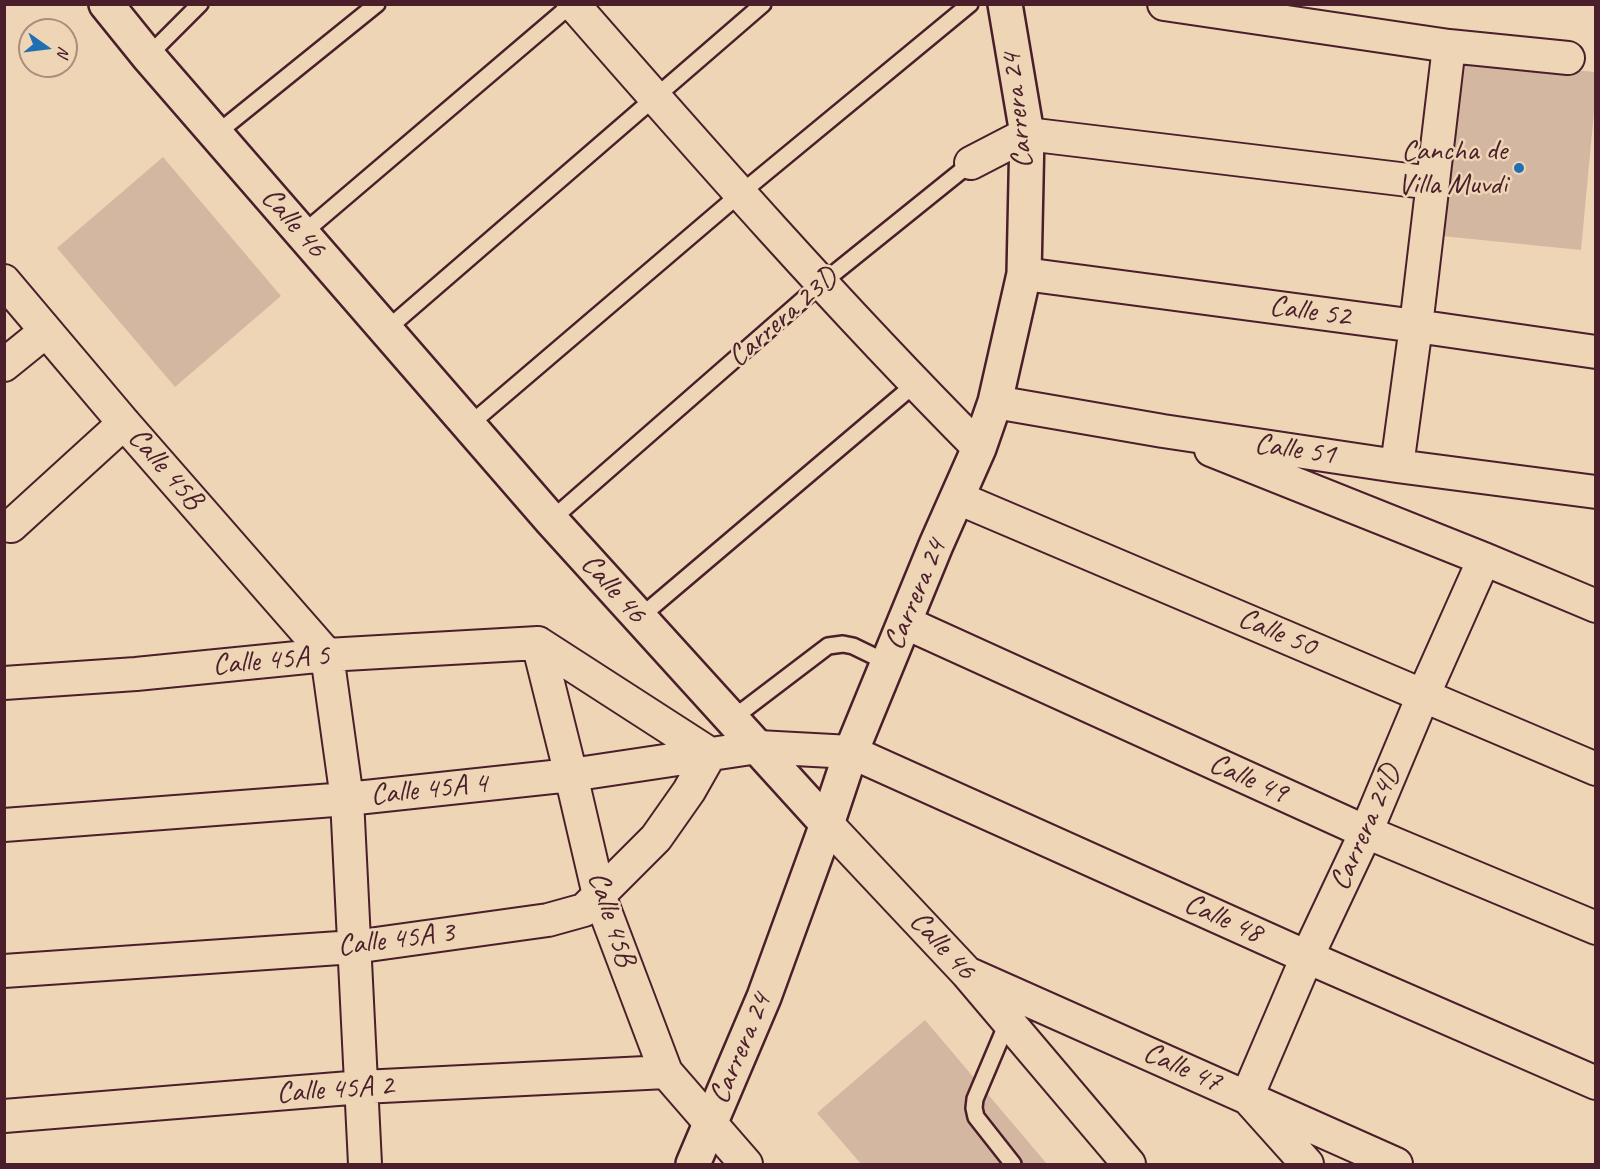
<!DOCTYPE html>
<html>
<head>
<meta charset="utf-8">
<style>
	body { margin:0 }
	#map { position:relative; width:1600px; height:1169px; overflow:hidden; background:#eed5b6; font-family:Caveat,sans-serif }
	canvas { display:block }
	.frame { position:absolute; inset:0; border:6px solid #4a1f2b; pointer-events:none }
	.north { position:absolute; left:18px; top:18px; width:60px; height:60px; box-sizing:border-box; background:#eed5b6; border:2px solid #ac8c7e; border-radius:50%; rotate:104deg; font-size:16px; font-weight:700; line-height:24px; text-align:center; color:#4a1f2b }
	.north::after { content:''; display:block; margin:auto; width:21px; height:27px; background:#1f6fb2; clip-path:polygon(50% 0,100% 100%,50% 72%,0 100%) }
</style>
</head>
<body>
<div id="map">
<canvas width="1600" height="1169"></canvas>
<div class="frame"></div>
<div class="north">N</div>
</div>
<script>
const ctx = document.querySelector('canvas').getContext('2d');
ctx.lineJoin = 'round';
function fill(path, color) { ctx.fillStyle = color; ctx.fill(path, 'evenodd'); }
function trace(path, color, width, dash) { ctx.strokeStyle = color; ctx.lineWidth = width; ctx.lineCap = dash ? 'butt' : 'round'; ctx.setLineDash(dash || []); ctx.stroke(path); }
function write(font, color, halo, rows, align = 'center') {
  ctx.font = font + ' Caveat,sans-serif'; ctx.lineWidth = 5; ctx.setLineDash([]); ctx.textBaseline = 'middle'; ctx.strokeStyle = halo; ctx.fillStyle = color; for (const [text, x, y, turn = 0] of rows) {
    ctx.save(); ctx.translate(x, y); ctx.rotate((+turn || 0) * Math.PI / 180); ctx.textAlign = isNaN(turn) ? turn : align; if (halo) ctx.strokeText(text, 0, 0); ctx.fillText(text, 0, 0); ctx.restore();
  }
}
fill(new Path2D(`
	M1460,59l135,13v29l-14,149 -139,-14z
	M163,157l118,139 -106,91 -118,-139z
	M925,1020l122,144h-186l-44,-51z`), '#d3b7a0');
const lane = new Path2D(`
	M148,56l52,-52
	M216,134l161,-130
	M302,234l270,-230
	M386,330l377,-326
	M468,426l273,-233 229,-189
	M551,520l271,-237 149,-120
	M639,618l276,-234
	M732,719l96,-73 15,-2 10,2 35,17
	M1008,1021l-33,78 -1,9 2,9 37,47`);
const street = new Path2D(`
	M573,4c132,151 265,302 406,444
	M1164,4l285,42 119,12
	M971,163l56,-29 406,49
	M1024,274l392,52 180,26
	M4,281l120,142 203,232 20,144 18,365
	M4,365l42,-34
	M995,402l168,29 234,35 199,26
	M1211,450l273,109 112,47
	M1397,466l19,-140 33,-280
	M958,498l638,271
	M11,526l113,-103
	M904,622l462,210 230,96
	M538,643l33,132 28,120 67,177 80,92
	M4,683l132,-9 191,-19 211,-12
	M827,824l140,149 162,191
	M4,825l343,-26 224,-24 187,-28 93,5 456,205 289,126
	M4,971l350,-24 194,-27 36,-10 72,-72 33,-47 21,-37 -172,-111
	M967,973l429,191
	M4,1116l358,-29 304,-15
	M1307,1164l-60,-67 60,-140 59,-125 57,-136 61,-137`);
const secondary = new Path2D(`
	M106,4l42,52 403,464 276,304
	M693,1164l71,-167 63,-173 24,-72 85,-207 43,-97 16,-46 29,-128 3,-140 -22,-130`);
trace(lane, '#4a1f2b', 20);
trace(street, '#4a1f2b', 36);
trace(secondary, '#4a1f2b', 38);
trace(lane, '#eed5b6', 15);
trace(street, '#eed5b6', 32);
trace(secondary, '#eed5b6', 33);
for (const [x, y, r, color] of [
	[1519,168,6,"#1f6fb2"]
]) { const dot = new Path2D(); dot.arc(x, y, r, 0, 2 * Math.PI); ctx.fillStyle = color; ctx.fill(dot); trace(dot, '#eed5b6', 2); }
write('30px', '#4a1f2b', '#eed5b6', [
	["Carrera 24",1018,111,-96],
	["Calle 46",293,223,49],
	["Calle 52",1310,312,8],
	["Carrera 23D",783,318,-41],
	["Calle 51",1295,450,8],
	["Calle 45B",165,469,49],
	["Calle 46",613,589,48],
	["Carrera 24",916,595,-67],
	["Calle 50",1277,633,23],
	["Calle 45A 5",271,661,-5],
	["Calle 49",1248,779,24],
	["Calle 45A 4",429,790,-6],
	["Carrera 24D",1366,828,-66],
	["Calle 45B",611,919,72],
	["Calle 48",1223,919,24],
	["Calle 45A 3",396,940,-7],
	["Calle 46",942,946,47],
	["Carrera 24",741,1049,-67],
	["Calle 47",1182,1068,24],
	["Calle 45A 2",335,1090,-4]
]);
write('30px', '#4a1f2b', '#eed5b6', [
	["Cancha de",1507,151],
	["Villa Muvdi",1507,185]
], 'right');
</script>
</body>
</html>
